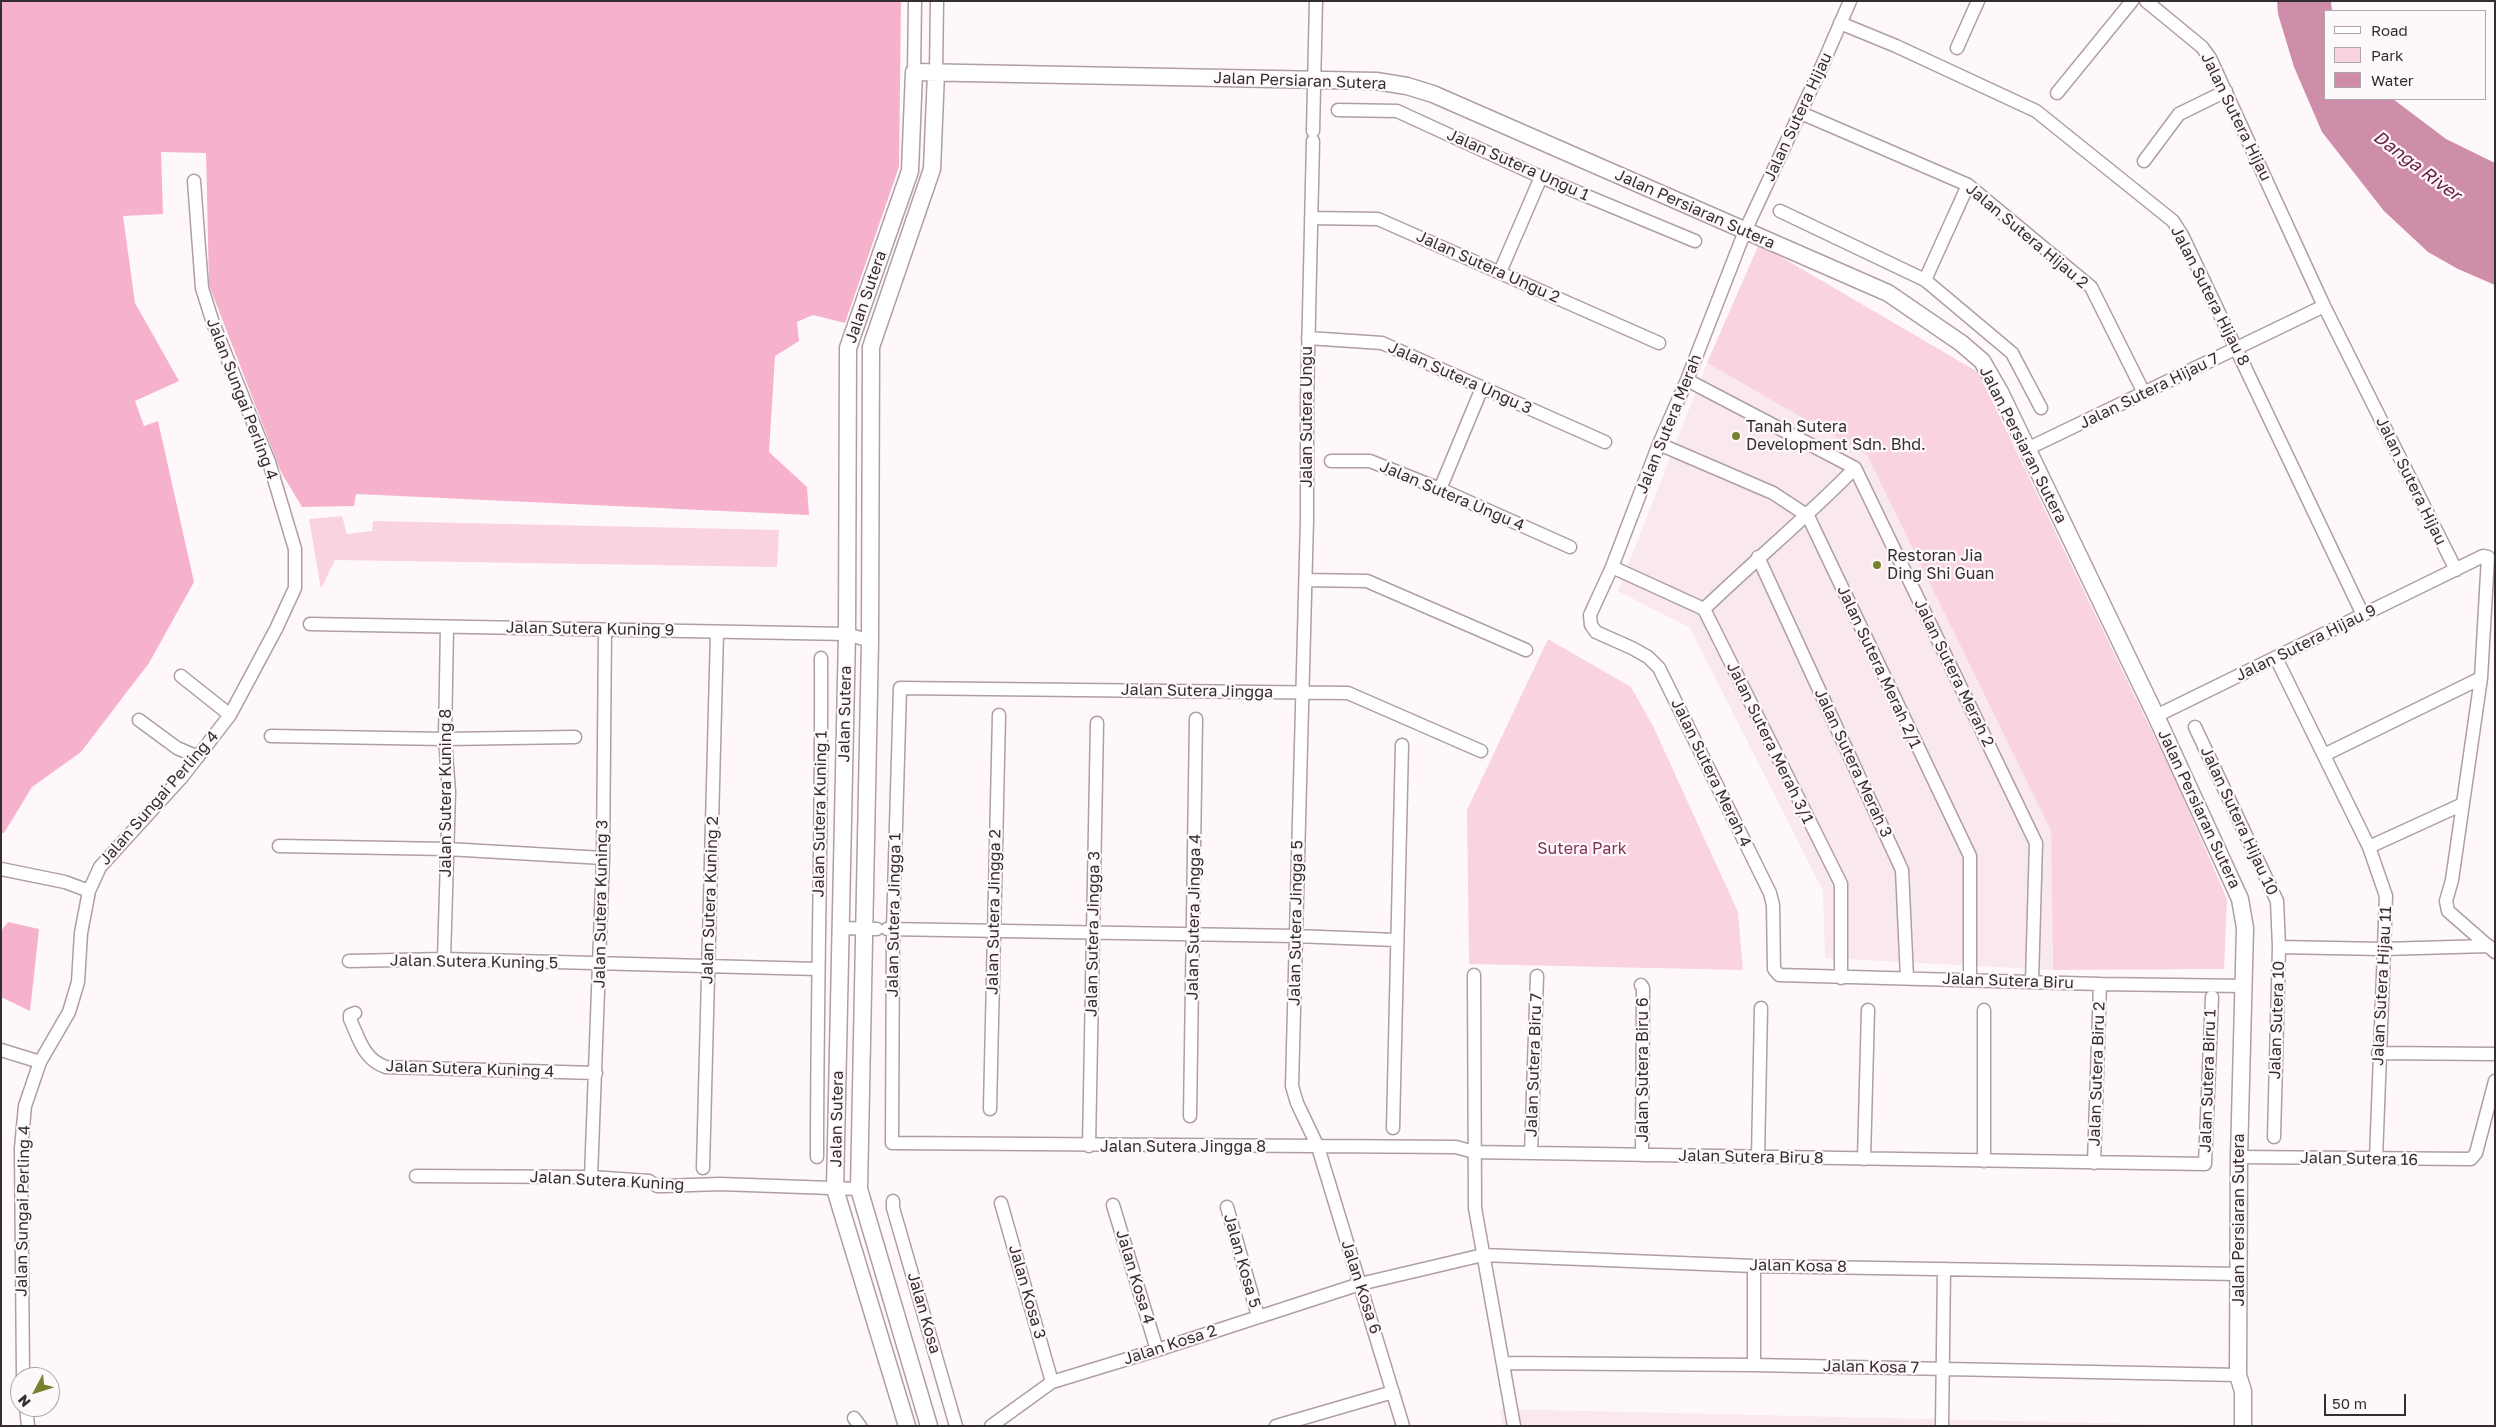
<!DOCTYPE html>
<html>
<head>
<meta charset="utf-8">
<style>
	body { margin:0 }
	#map { position:relative; width:2496px; height:1427px; overflow:hidden; background:#fff8fa; font-family:"Golos Text",sans-serif }
	canvas { display:block }
	.frame { position:absolute; inset:0; border:2px solid #352e31; pointer-events:none }
	.legend { position:absolute; left:2324px; top:10px; width:162px; height:90px; box-sizing:border-box; background:#fff8fa; border:1px solid #aea7aa; margin:0; padding:6px 9px; list-style:none; font-size:15px; color:#352e31 }
	.legend li { display:flex; align-items:center; gap:10px; height:25px }
	.legend b { width:25px; border:1px solid #aea7aa }
	.north { position:absolute; left:10px; top:1367px; width:50px; height:50px; box-sizing:border-box; background:#fff8fa; border:1px solid #aea7aa; border-radius:50%; rotate:230deg; font-size:14px; font-weight:700; line-height:20px; text-align:center; color:#352e31 }
	.north::after { content:''; display:block; margin:auto; width:18px; height:22px; background:#77822e; clip-path:polygon(50% 0,100% 100%,50% 72%,0 100%) }
	.scale { position:absolute; left:2324px; top:1394px; width:82px; height:22px; box-sizing:border-box; border:2px solid #352e31; border-top:0; padding-left:6px; font-size:15px; line-height:18px; white-space:nowrap; color:#352e31; -webkit-text-stroke:4px #fff8fa; paint-order:stroke }
</style>
</head>
<body>
<div id="map">
<canvas width="2496" height="1427"></canvas>
<div class="frame"></div>
<ul class="legend">
<li><b style="height:6px;background:#fff"></b>Road</li>
<li><b style="height:14px;background:#fad3e2"></b>Park</li>
<li><b style="height:14px;background:#ce8da8"></b>Water</li>
</ul>
<div class="north">N</div>
<div class="scale">50 m</div>
</div>
<script>
const ctx = document.querySelector('canvas').getContext('2d');
ctx.lineJoin = 'round';
function fill(path, color) { ctx.fillStyle = color; ctx.fill(path, 'evenodd'); }
function trace(path, color, width, dash) { ctx.strokeStyle = color; ctx.lineWidth = width; ctx.lineCap = dash ? 'butt' : 'round'; ctx.setLineDash(dash || []); ctx.stroke(path); }
function write(font, color, halo, rows, align = 'center') {
  ctx.font = font + ' "Golos Text",sans-serif'; ctx.lineWidth = 4.5; ctx.setLineDash([]); ctx.textBaseline = 'middle'; ctx.strokeStyle = halo; ctx.fillStyle = color; for (const [text, x, y, turn = 0] of rows) {
    ctx.save(); ctx.translate(x, y); ctx.rotate((+turn || 0) * Math.PI / 180); ctx.textAlign = isNaN(turn) ? turn : align; if (halo) ctx.strokeText(text, 0, 0); ctx.fillText(text, 0, 0); ctx.restore();
  }
}
fill(new Path2D(`
	M1707,363l160,92 184,376 2,139 -228,-12 -2,-67 -133,-263 -72,-37z
	M1500,1409l727,17h-725z`), '#f9e9ef');
fill(new Path2D(`
	M1759,244l219,128 195,403 54,124 -3,70 -171,1 -2,-139 -184,-376 -160,-92z
	M342,516l5,18 25,-3 1,-10 406,9 -2,37 -442,-7 -14,29 -12,-70z
	M1548,639l83,48 22,39 85,186 5,58 -274,-6 -2,-154z`), '#fad3e2');
fill(new Path2D(`
	M1,1h900l-2,166 -54,156 -32,-8 -16,7 2,19 -24,15 -6,96 38,35 2,28 -453,-21 -2,12 -52,1 -21,-35 -72,-187 -3,-132 -45,-1 2,62 -40,2 12,87 44,78 -44,20 9,25 14,-5 36,161 -45,81 -68,89 -49,35 -28,46h-3z
	M8,922l31,7 -9,82 -29,-14v-66z`), '#f6b2cd');
fill(new Path2D(`
	M2277,1h54l1,10h-7v88h68l53,40 49,24v122l-37,-16 -30,-17 -44,-41 -62,-79 -28,-65 -16,-53z`), '#ce8da8');
const minor = new Path2D(`
	M1850,1l-29,67 -76,163 -58,149 -28,64 -47,123 -22,48 1,10 5,7 36,16 16,9 11,11 111,225 3,12 1,64 5,6 321,9 144,2
	M2146,1l56,46 8,11 114,248 132,264
	M1840,23l56,23 140,65 137,110 9,14 181,380
	M1957,48l21,-47
	M914,72l1,-71
	M936,73l1,-72
	M2057,93l75,-92
	M1338,110l59,1 144,66 154,64
	M1801,113l167,72 123,102 53,106
	M1313,131l3,-130
	M1313,141l-6,260v118l-15,567 5,17 21,44 85,279
	M2144,161l35,-47 47,-23
	M1968,185l-43,95 87,73 29,55
	M1780,211l145,69
	M1311,218l67,1 281,124
	M1500,272l41,-95
	M1308,338l74,5 223,99
	M1687,380l168,88 181,375 -4,138
	M1659,444l114,49 35,23 162,340v124
	M2027,449l297,-143
	M1331,461h39l70,28 130,58
	M1440,489l42,-101
	M1758,557l144,313 5,108
	M1612,567l92,42 137,275v94
	M1306,580l61,1 159,69
	M1704,609c50,-48 103,-92 151,-141
	M310,624l537,10 23,7
	M2276,658l93,189 17,49 -10,263
	M181,676l49,39
	M2156,716l327,-160 5,1 -7,121 -29,202 -6,21 2,10 47,41
	M139,720l38,28 21,9
	M2195,727l82,174 2,46 -5,190
	M271,736l174,3 130,-2
	M1481,751l-133,-58 -448,-5 -7,241 -1,214 564,4 18,5 731,12 7,-167
	M2324,755l157,-77
	M279,846l168,3 156,9
	M2369,847l94,-43
	M1,869l64,13 24,9
	M841,928l36,1
	M887,929l408,7 101,4
	M2279,947l104,2 106,-3
	M444,959l5,-167 -4,-53 2,-112
	M349,961l95,-2 373,10
	M1474,975l1,233 39,218
	M1641,985l2,3 -1,167
	M1984,1010v151
	M355,1013l-5,2v4c9,20 14,41 36,48l210,6
	M1,1050l39,12
	M2378,1053l117,1
	M990,1109l9,-394
	M1190,1116l6,-397
	M1393,1128l9,-383
	M1089,1146l8,-423
	M1531,1153l6,-177
	M817,1157c0,-166 5,-332 4,-499
	M1758,1157l3,-149
	M2239,1157l232,2 5,-6 19,-72
	M1864,1159l4,-149
	M2094,1163l6,-179
	M703,1168l14,-536
	M416,1176l175,1 58,4 8,5h6l57,-2 139,5
	M591,1177l12,-319 2,-228
	M893,1201v7l63,218
	M1001,1203l51,179
	M1113,1205l44,145
	M1227,1207l31,109
	M1504,1363l250,2 484,10
	M1754,1365v-99
	M23,1377l-2,-229 4,-42 15,-44 29,-50 9,-30 3,-49 8,-42 11,-24 82,-90 48,-62 46,-86 19,-41v-39l-26,-87 -56,-139 -11,-35 -8,-107
	M26,1407l2,19
	M854,1418l6,8
	M991,1426l61,-44 105,-32 203,-66 123,-29 271,11 485,8
	M1276,1426l117,-34
	M1942,1426l2,-157`);
const tertiary = new Path2D(`
	M907,1426l-72,-237 12,-555 1,-286 62,-177 4,-99 462,9 31,5 26,8 455,199 73,50 21,18 18,31 156,324 84,183 5,29 -6,229 -1,218 5,16v35
	M929,1426l-70,-237 11,-548 1,-294 61,-178 4,-96`);
trace(minor, '#af9ea4', 15);
trace(tertiary, '#af9ea4', 19);
trace(minor, '#fff', 12);
trace(tertiary, '#fff', 16);
for (const [x, y, r, color] of [
	[1736,436,5,"#77822e"],
	[1877,565,5,"#77822e"]
]) { const dot = new Path2D(); dot.arc(x, y, r, 0, 2 * Math.PI); ctx.fillStyle = color; ctx.fill(dot); trace(dot, '#fff8fa', 2); }
write('16px', '#352e31', '#fff8fa', [
	["Jalan Persiaran Sutera",1300,81,2],
	["Jalan Sutera Hijau",1798,117,-65],
	["Jalan Sutera Hijau",2236,117,64],
	["Jalan Sutera Ungu 1",1518,165,24],
	["Jalan Persiaran Sutera",1695,209,24],
	["Jalan Sutera Hijau 2",2027,236,40],
	["Jalan Sutera Ungu 2",1488,267,24],
	["Jalan Sutera Hijau 8",2210,296,63],
	["Jalan Sutera",866,297,-71],
	["Jalan Sutera Ungu 3",1460,378,24],
	["Jalan Sutera Hijau 7",2149,391,-26],
	["Jalan Sungai Perling 4",242,399,69],
	["Jalan Sutera Ungu",1307,417,-90],
	["Jalan Sutera Merah",1669,424,-68],
	["Jalan Persiaran Sutera",2023,445,63],
	["Jalan Sutera Hijau",2411,481,64],
	["Jalan Sutera Ungu 4",1452,496,23],
	["Jalan Sutera Kuning 9",590,629,1],
	["Jalan Sutera Hijau 9",2306,643,-26],
	["Jalan Sutera Merah 2/1",1879,667,65],
	["Jalan Sutera Merah 2",1954,673,64],
	["Jalan Sutera Jingga",1197,691,1],
	["Jalan Sutera",845,714,-89],
	["Jalan Sutera Merah 3/1",1770,743,64],
	["Jalan Sutera Merah 3",1853,763,65],
	["Jalan Sutera Merah 4",1711,773,64],
	["Jalan Sutera Kuning 8",446,793,-90],
	["Jalan Sungai Perling 4",159,798,-49],
	["Jalan Persiaran Sutera",2199,809,65],
	["Jalan Sutera Kuning 1",820,814,-89],
	["Jalan Sutera Hijau 10",2239,821,65],
	["Jalan Sutera Kuning 2",710,900,-88],
	["Jalan Sutera Kuning 3",601,904,-89],
	["Jalan Sutera Jingga 2",994,912,-89],
	["Jalan Sutera Jingga 1",894,915,-89],
	["Jalan Sutera Jingga 4",1194,917,-89],
	["Jalan Sutera Jingga 5",1296,923,-89],
	["Jalan Sutera Jingga 3",1093,934,-89],
	["Jalan Sutera Kuning 5",474,962,1],
	["Jalan Sutera Biru",2008,981,2],
	["Jalan Sutera Hijau 11",2382,986,-87],
	["Jalan Sutera 10",2277,1020,-88],
	["Jalan Sutera Biru 7",1534,1065,-88],
	["Jalan Sutera Kuning 4",470,1069,2],
	["Jalan Sutera Biru 6",1643,1070,-90],
	["Jalan Sutera Biru 2",2097,1074,-88],
	["Jalan Sutera Biru 1",2208,1081,-88],
	["Jalan Sutera",837,1119,-89],
	["Jalan Sutera Jingga 8",1183,1147],
	["Jalan Sutera Biru 8",1751,1157,1],
	["Jalan Sutera 16",2359,1159,1],
	["Jalan Sutera Kuning",607,1181,3],
	["Jalan Sungai Perling 4",23,1211,-89],
	["Jalan Persiaran Sutera",2239,1220,-90],
	["Jalan Kosa 5",1242,1261,74],
	["Jalan Kosa 8",1798,1266,1],
	["Jalan Kosa 4",1135,1277,73],
	["Jalan Kosa 6",1361,1287,72],
	["Jalan Kosa 3",1027,1292,74],
	["Jalan Kosa",924,1313,74],
	["Jalan Kosa 2",1170,1345,-18],
	["Jalan Kosa 7",1871,1367,1]
]);
write('16px', '#352e31', '#fff8fa', [
	["Tanah Sutera",1746,427],
	["Development Sdn. Bhd.",1746,445],
	["Restoran Jia",1887,556],
	["Ding Shi Guan",1887,574]
], 'left');
write('16px', '#803258', '#fff8fa', [
	["Sutera Park",1582,849]
]);
write('italic 18px', '#681c43', '#fff8fa', [
	["Danga River",2417,166,37]
]);
</script>
</body>
</html>
